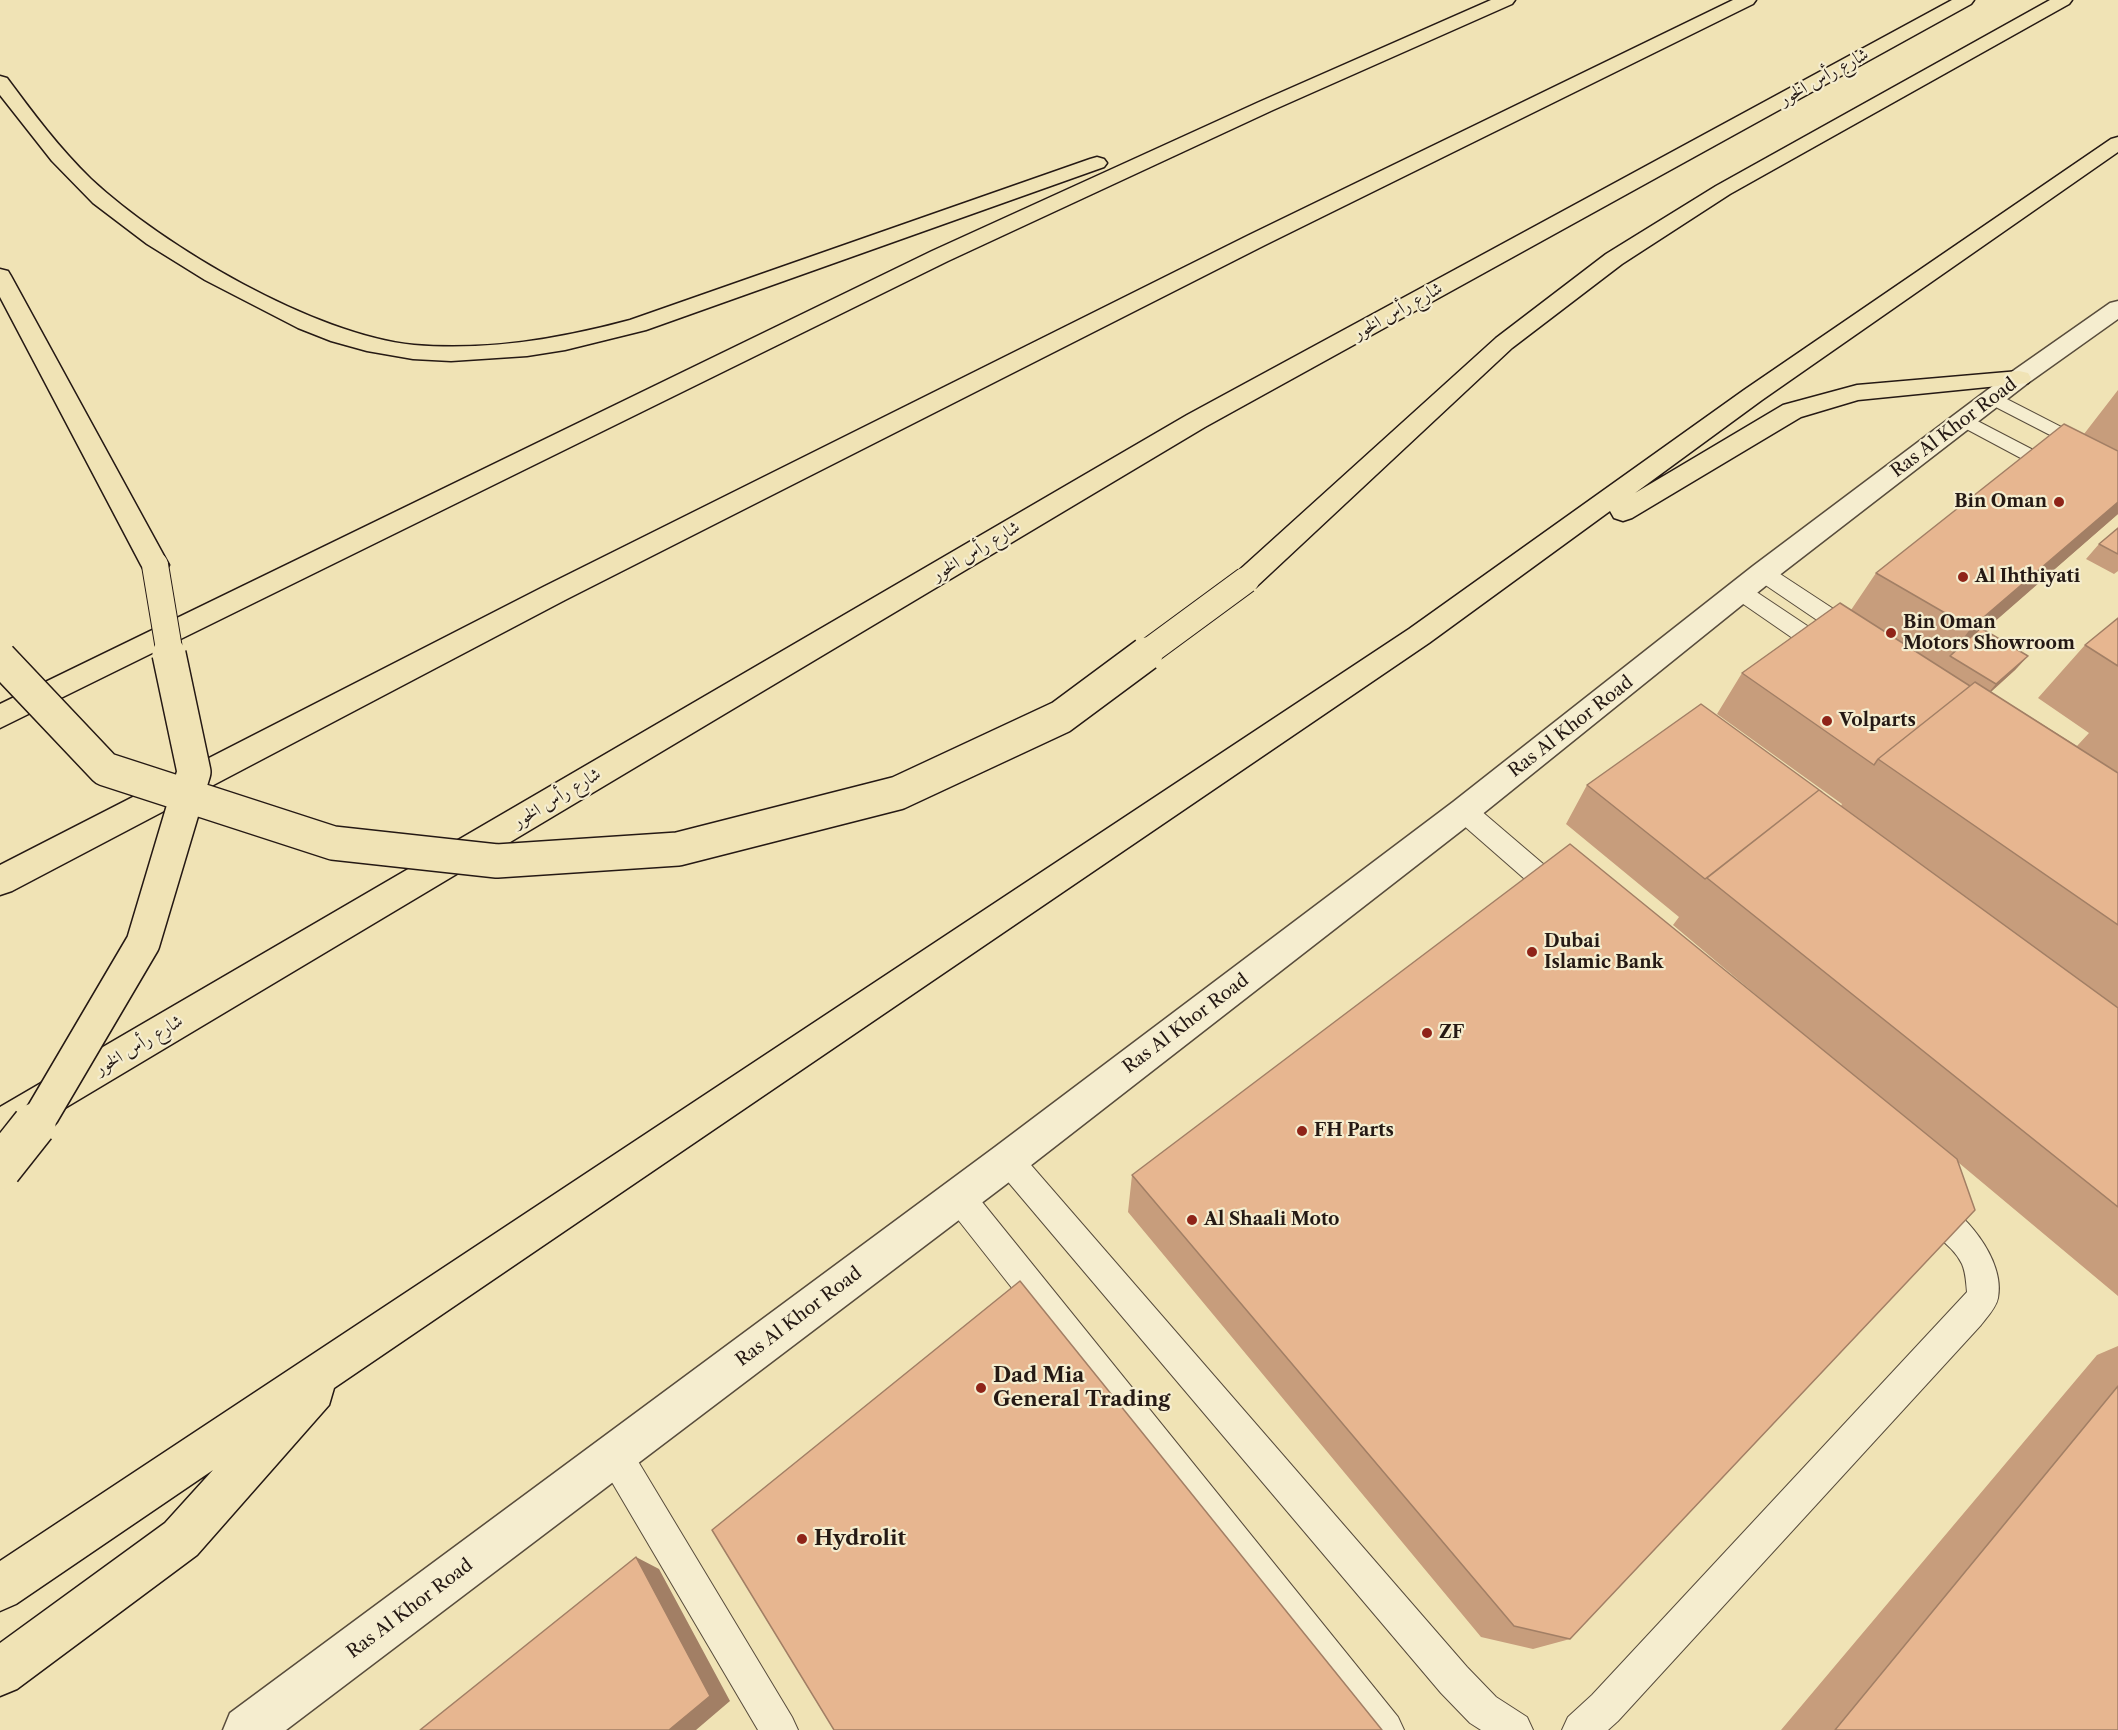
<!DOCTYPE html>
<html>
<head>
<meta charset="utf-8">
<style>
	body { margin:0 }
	canvas { display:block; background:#f0e3b5 }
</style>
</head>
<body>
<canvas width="2118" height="1730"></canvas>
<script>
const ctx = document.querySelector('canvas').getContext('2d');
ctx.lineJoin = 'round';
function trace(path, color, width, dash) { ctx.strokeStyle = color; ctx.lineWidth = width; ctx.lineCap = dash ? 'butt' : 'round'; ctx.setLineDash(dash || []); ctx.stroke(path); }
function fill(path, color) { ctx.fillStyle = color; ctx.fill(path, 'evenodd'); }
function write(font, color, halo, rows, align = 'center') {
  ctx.font = font + ' "Libre Caslon Text",Amiri,serif'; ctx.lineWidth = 4.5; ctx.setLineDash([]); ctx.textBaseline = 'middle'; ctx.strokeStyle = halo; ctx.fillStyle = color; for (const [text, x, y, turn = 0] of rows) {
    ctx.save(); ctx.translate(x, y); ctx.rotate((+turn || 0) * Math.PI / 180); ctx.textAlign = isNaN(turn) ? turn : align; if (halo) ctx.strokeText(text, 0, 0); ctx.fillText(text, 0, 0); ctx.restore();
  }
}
const service = new Path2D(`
	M1993,392l125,64v14l-132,-68 -3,-4 3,-4z
	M1964,414l154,80v16l-161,-86 -3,-4 3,-4z
	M1763,566l8,2 90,59 3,6 -3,6 -8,2 -8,-2 -90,-61 -3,-5 3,-5z
	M1741,584l8,3 87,58 3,6 -3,6 -8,2 -8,-2 -87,-60 -3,-5 3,-5z
	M1464,801l9,3 96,82 4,8 -4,8 -9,3 -9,-3 -96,-84 -3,-7 3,-7z
	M1008,1146l10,4 449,517 29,30 31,20 6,13h-52l-11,-7 -29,-30 -443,-523 -5,-10 5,-10z
	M959,1183l11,4 428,530 6,13h-43l-413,-523 -4,-10 4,-10z
	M1930,1195c33,13 76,65 68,103 -2,10 -11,19 -17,27l-363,396 -10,9h-46l6,-13 24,-22 375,-403c-1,-9 -1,-19 -5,-28 -11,-23 -38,-32 -47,-54l4,-10z
	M615,1438l12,5 165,274 6,13h-40l-155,-263 -5,-12 5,-12z`);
const tertiary = new Path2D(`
	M2118,301v18l-90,64 -255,197 -298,240 -454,353 -735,557h-63l7,-17 765,-566 458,-345 300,-236 257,-193 100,-70z`);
const motorway = new Path2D(`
	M1491,0h24l-3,4 -239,106 -325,151 -948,467v-24l932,-453 327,-149z
	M1733,0h23l-3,4 -488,241 -700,355 -553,291 -12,4v-30l545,-279 704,-351z
	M1952,0h22l-3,4 -766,423 -1192,712 -13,6v-38l1187,-692z
	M2050,0h22l-3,4 -339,190 -108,70 -110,84 -256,239 -10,3 -10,-3 -4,-7 4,-7 260,-235 110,-84 110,-68z
	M0,76l7,2c26,35 52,70 84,101 73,68 223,156 323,166 74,6 145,-6 216,-25l460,-161 7,-2 7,2 3,4 -3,4 -458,163 -81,20 -38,6 -76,5 -38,-2 -46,-8 -36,-10 -33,-13 -93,-48 -58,-36 -54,-41 -41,-42 -52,-66z
	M2118,137v15l-356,248 -127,93 148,-88 74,-20 162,-14 9,2 3,5 -3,5 -170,17 -57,17 -169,101 -9,3 -9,-3 -4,-7 -181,132 -1095,745 -5,17 -132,150 -180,134 -17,7v-53l165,-120 48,-53 -197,134 -16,7v-50l1409,-932 335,-239 367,-251z
	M0,269l8,2 3,5 158,289 -4,7 -10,3 -10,-3 -4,-7 -141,-268z`);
trace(service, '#584c3c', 2);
trace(tertiary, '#584c3c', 3);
trace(motorway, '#251914', 3);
fill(service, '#f5edcf');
fill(tertiary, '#f5edcf');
fill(motorway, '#f0e3b5');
const motorwayBridgeFar2 = new Path2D(`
	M155,565l15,90
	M1144,655l102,-75`);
const motorwayBridgeFar1 = new Path2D(`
	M0,658l105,111 228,74 164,18 181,-12 220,-56 163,-76 85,-63
	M32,1127l11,-14 100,-170 51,-171 -25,-118`);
const motorwayBridge = new Path2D(`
	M0,1168l34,-43`);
trace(motorwayBridgeFar2, '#251914', 28, []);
trace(motorwayBridgeFar1, '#251914', 36, []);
trace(motorwayBridge, '#251914', 46, []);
trace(motorwayBridgeFar2, '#f0e3b5', 26);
trace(motorwayBridgeFar1, '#f0e3b5', 33);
trace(motorwayBridge, '#f0e3b5', 43);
fill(new Path2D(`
	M2118,390v124l-134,116 44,26 -13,14 -24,22 86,54 12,-13 -51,-35 47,-53 33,-27v678l-159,-133 -389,476 -37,10 -52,-12 -353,-425 4,-37 648,-160 -107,-90 6,-8 -113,-93 21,-39 235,7 19,14 1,-2 -125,-90 25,-41 109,-63 25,-37 208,-139z
	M2118,528v43l-4,3 -28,-15 13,-15z
	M2118,1346v384h-337l316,-375z`), '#c79d7c');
fill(new Path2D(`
	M2118,502v12l-165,144 -3,-2 21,-28z
	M2028,656l-13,14 -31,28 12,-14z
	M636,1557l23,12 71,132 -34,29h-27z`), '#a27f65');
const building = new Path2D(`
	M2064,424l54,27v51l-147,126 -95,-55z
	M2118,528v26l-19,-10z
	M1840,603l130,83 -92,73 -4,6 -132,-92z
	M2118,618v48l-33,-21z
	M1981,628l47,28 -32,28 -46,-28z
	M1975,682l143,91v152l-240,-166z
	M1701,704l121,88 -3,-2 -114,89 -118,-94z
	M1819,790l299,218v199l-411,-329z
	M1570,844l387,315 18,51 -405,429 -56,-13 -382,-451z
	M1020,1281l362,449h-548l-122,-200z
	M2118,1386v344h-283z
	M636,1557l74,139 -41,34h-249z`);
fill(building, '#e7b690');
trace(building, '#a27f65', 1.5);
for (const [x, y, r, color] of [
	[2059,502,6,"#8f2418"],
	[1963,577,6,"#8f2418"],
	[1891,633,6,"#8f2418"],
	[1827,721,6,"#8f2418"],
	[1532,952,6,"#8f2418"],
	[1427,1033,6,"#8f2418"],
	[1302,1131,6,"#8f2418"],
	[1192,1220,6,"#8f2418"],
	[981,1388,6,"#8f2418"],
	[802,1539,6,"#8f2418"]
]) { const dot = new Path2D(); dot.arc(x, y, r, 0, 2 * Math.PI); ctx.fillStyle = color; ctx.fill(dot); trace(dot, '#f5edcf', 2); }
write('18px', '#251914', '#f5edcf', [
	["شارع رأس الخور",1824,77,-29],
	["شارع رأس الخور",1398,311,-29],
	["Ras Al Khor Road",1954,428,-37],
	["شارع رأس الخور",976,551,-31],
	["Ras Al Khor Road",1571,727,-38],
	["شارع رأس الخور",557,798,-31],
	["Ras Al Khor Road",1186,1024,-37],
	["شارع رأس الخور",139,1045,-31],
	["Ras Al Khor Road",799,1317,-37],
	["Ras Al Khor Road",410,1609,-37]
]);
write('bold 18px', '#251914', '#f5edcf', [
	["Bin Oman",2047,502,"right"],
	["Al Ihthiyati",1975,577],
	["Bin Oman",1903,623],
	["Motors Showroom",1903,644],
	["Volparts",1839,721],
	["Dubai",1544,942],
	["Islamic Bank",1544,963],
	["ZF",1439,1033],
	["FH Parts",1314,1131],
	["Al Shaali Moto",1204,1220]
], 'left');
write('bold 21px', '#251914', '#f5edcf', [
	["Dad Mia",993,1376],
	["General Trading",993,1400],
	["Hydrolit",814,1539]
], 'left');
</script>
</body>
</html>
